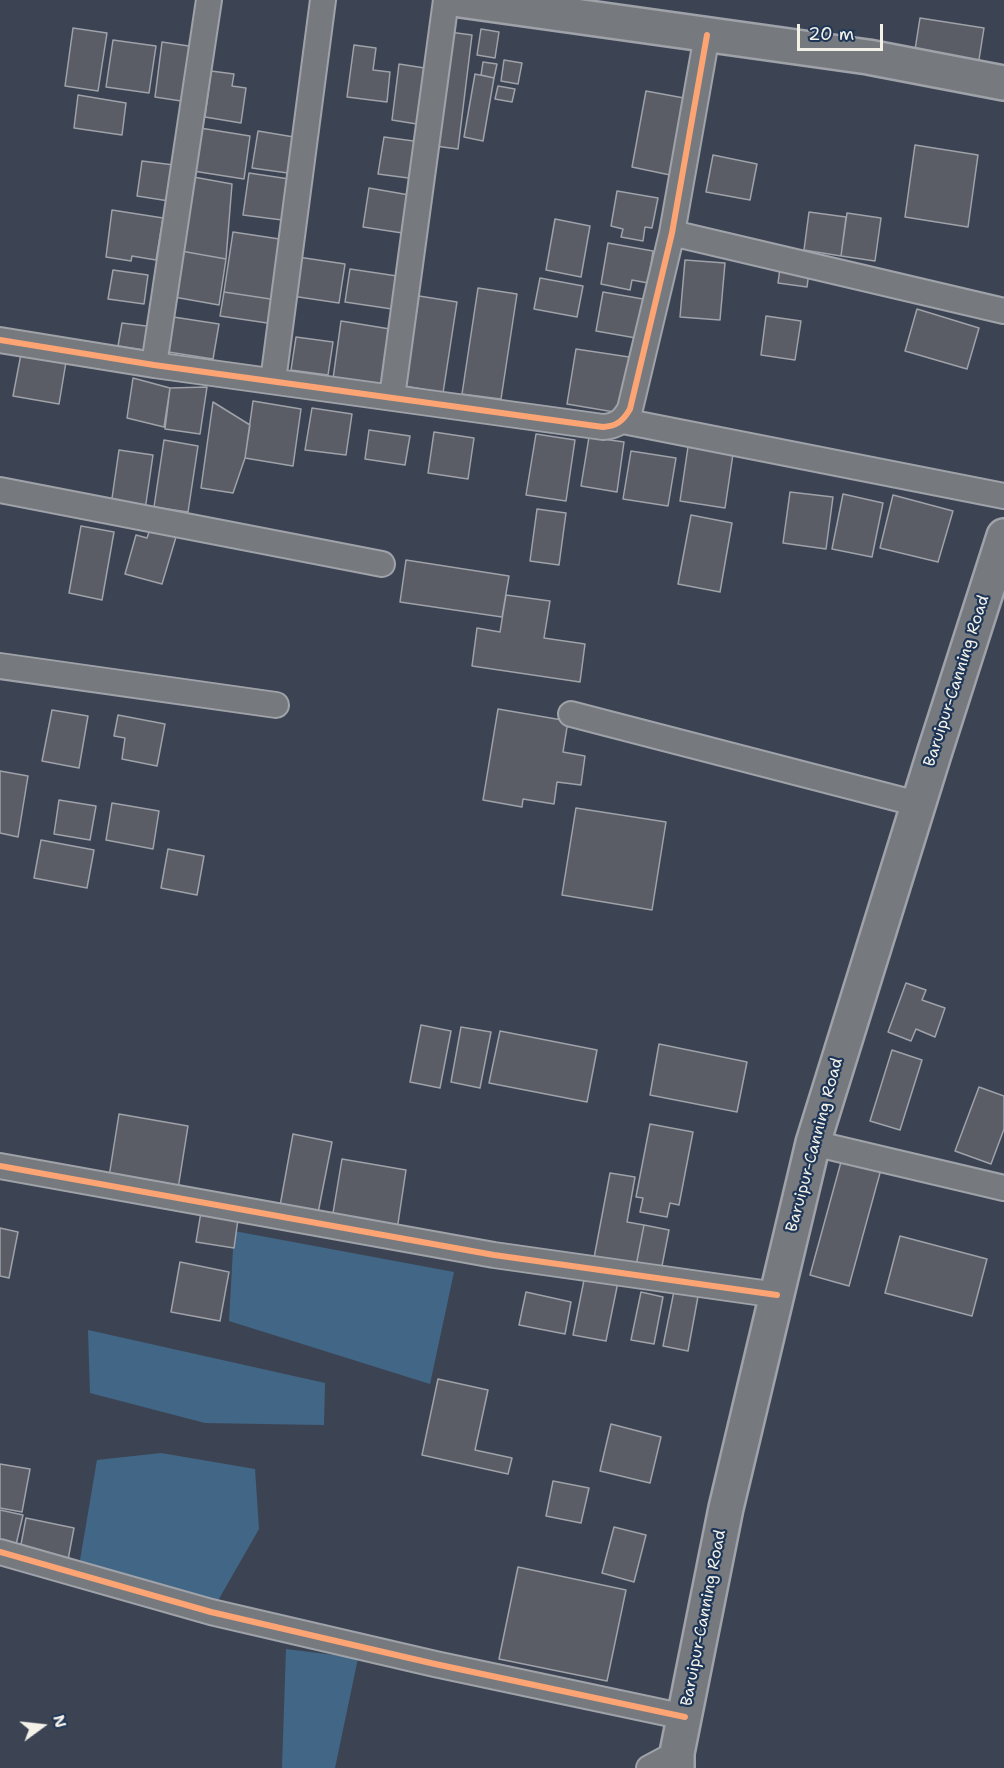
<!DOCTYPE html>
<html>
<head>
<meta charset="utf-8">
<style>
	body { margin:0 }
	#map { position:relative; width:1004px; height:1768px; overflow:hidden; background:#3c4454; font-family:"Shantell Sans",sans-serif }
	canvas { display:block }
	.north { position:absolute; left:12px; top:1696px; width:60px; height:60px; -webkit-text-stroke:4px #1d3557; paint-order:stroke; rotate:75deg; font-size:16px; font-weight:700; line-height:24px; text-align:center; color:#f4f1e8 }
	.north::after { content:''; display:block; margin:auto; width:21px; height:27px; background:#f4f1e8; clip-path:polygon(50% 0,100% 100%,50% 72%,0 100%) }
	.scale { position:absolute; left:797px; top:24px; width:86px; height:27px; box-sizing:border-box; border:3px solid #f4f1e8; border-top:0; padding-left:8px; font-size:18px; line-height:21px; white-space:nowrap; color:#f4f1e8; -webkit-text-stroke:4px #1d3557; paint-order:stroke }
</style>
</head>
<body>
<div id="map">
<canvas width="1004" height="1768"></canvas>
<div class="north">N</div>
<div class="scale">20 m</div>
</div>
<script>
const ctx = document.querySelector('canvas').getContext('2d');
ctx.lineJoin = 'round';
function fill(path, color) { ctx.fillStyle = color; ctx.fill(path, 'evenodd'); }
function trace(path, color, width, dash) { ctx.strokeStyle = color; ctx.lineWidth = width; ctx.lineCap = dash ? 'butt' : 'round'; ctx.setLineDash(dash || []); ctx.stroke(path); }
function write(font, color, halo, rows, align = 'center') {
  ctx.font = font + ' "Shantell Sans",sans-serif'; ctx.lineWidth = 4.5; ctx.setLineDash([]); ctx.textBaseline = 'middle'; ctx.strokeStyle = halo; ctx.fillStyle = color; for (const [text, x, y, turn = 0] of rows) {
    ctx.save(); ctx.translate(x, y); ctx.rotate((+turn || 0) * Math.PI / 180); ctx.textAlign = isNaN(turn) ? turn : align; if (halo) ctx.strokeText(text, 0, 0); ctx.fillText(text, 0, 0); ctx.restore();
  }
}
fill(new Path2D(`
	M234,1231l220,41 -24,112 -201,-63z
	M88,1330l237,53 -1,42 -119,-2 -115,-30z
	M161,1453l94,16 4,60 -43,75 -138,-32 19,-112z
	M286,1649l72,9 -23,110h-53z`), '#426786');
const building = new Path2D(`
	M920,18l64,10 -6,38 -64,-10z
	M73,28l34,5 -9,58 -33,-5z
	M481,29l18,3 -4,26 -18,-3z
	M449,32l23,3 -14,114 -23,-3z
	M113,40l43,6 -7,47 -43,-6z
	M162,42l40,6 -8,55 -39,-6z
	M354,45l22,3 -3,22 17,2 -3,30 -40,-5z
	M504,60l18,3 -4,21 -17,-3z
	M483,62l14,2 -3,14 -13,-3z
	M399,64l32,5 -8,56 -31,-5z
	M211,71l23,3 -2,12 14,2 -5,35 -36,-6z
	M475,74l19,4 -11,63 -19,-4z
	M498,86l17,3 -3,13 -17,-3z
	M646,91l38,7 -14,77 -38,-8z
	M78,95l48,8 -4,32 -48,-7z
	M200,128l50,8 -6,43 -51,-8z
	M258,131l42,7 -5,36 -43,-6z
	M384,137l37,5 -5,37 -38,-5z
	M915,145l63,10 -10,72 -63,-10z
	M713,155l44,9 -7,36 -44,-8z
	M142,161l32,4 -5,36 -32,-5z
	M249,173l47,7 -6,41 -47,-6z
	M188,176l44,8 -6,75 -45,-8z
	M369,188l46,8 -6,38 -46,-7z
	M617,191l41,7 -6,30 -7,-1 -2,14 -22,-4 2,-8 -12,-3z
	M112,210l51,8 -7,42 -24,-4 -1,5 -25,-4z
	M809,212l37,5 -5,39 -37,-6z
	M847,213l34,5 -6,43 -34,-5z
	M555,219l35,7 -9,51 -35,-7z
	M233,232l53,8 -9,60 -53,-8z
	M608,243l45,8 -5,32 -16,-3 -2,10 -29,-6z
	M181,251l45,8 -7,46 -45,-8z
	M298,257l47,7 -6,39 -47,-7z
	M685,260l40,3 -5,57 -40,-3z
	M781,261l29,4 -3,22 -29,-4z
	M350,269l47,7 -5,33 -47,-7z
	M113,270l35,5 -4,29 -36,-5z
	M540,278l43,8 -6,31 -43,-8z
	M478,288l39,6 -16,105 -39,-5z
	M224,292l53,8 -3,24 -54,-8z
	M603,292l40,7 -7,39 -40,-7z
	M419,296l38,6 -14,91 -38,-7z
	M917,309l62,19 -12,41 -62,-18z
	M167,316l52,8 -6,35 -51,-8z
	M766,316l35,5 -6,39 -34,-5z
	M341,321l49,8 -8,57 -49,-7z
	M122,323l32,4 -4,24 -32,-5z
	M296,337l37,5 -5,33 -37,-5z
	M576,349l53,8 -9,56 -53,-9z
	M21,354l45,8 -7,42 -46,-8z
	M133,378l37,10 -6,39 -37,-9z
	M207,387l-7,47 -35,-5 5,-41z
	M253,401l48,8 -8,57 -48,-8z
	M213,402l37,23 -5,33 -12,35 -32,-5z
	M312,408l40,6 -6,41 -41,-5z
	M369,430l41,6 -5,29 -40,-6z
	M434,432l40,6 -6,41 -40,-6z
	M536,434l39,6 -9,61 -40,-6z
	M589,437l35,5 -7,50 -36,-6z
	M164,440l34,6 -10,66 -34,-5z
	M688,447l45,7 -8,54 -45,-7z
	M119,450l34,5 -8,55 -34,-5z
	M631,451l45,7 -8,48 -45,-7z
	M790,492l43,5 -7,52 -43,-6z
	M843,494l40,9 -11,54 -40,-8z
	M893,495l60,16 -15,51 -58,-14z
	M537,509l29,4 -7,52 -29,-4z
	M691,515l41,8 -12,69 -42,-8z
	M81,526l33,6 -12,68 -33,-7z
	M150,529l26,8 -14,47 -37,-10 11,-39 11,3z
	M406,560l103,16 -7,41 -102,-15z
	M506,595l44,6 -6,37 41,6 -5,38 -108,-16 5,-38 23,4z
	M498,709l70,12 -5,31 22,4 -4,29 -24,-3 -3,22 -31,-5 -1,8 -39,-7z
	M52,710l36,6 -9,52 -37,-7z
	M118,715l47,9 -8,42 -35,-7 3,-21 -11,-2z
	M0,771l28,5 -10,61 -18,-4z
	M59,800l37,6 -6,34 -36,-6z
	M112,803l47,8 -6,38 -47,-9z
	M576,808l90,14 -14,88 -90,-15z
	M41,840l53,10 -7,38 -53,-10z
	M168,849l36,7 -7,39 -36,-7z
	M906,983l20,7 -4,10 23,8 -10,29 -19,-8 -5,12 -23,-9z
	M421,1025l30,6 -11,57 -30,-6z
	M461,1027l30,5 -11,56 -29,-6z
	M500,1031l97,19 -10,52 -98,-19z
	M659,1044l88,18 -10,50 -87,-17z
	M892,1050l30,10 -22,70 -30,-9z
	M979,1087l25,9v33l-13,35 -36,-13z
	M119,1114l69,12 -11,69 -69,-12z
	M650,1124l43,8 -14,73 -9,-2 -3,14 -27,-5 3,-14 -7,-1z
	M293,1134l39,8 -14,71 -38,-7z
	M844,1151l39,11 -34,124 -39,-11z
	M342,1159l64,11 -9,60 -65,-11z
	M610,1173l25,4 -8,45 17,3 -8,41 -42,-8z
	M202,1206l37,6 -5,36 -38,-6z
	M644,1225l25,5 -8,41 -25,-5z
	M0,1228l18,4 -9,46 -9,-2z
	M900,1236l87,23 -15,57 -87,-23z
	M180,1262l49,10 -9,49 -49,-9z
	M585,1275l33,7 -12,59 -33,-6z
	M675,1286l24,5 -11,60 -25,-5z
	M526,1292l45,10 -6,32 -46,-9z
	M641,1292l22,5 -9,47 -23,-4z
	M438,1379l50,11 -13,60 37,8 -4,16 -86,-19z
	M611,1424l50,13 -11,46 -50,-12z
	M0,1464l30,5 -8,43 -22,-4z
	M553,1481l36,7 -8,35 -35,-7z
	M0,1510l23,5 -8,34 -15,-3z
	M26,1518l48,10 -7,37 -48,-10z
	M614,1527l32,8 -12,47 -32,-9z
	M518,1567l108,23 -19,91 -108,-22z`);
fill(building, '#5a5c66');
trace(building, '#9fa2a8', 1.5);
const minor = new Path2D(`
	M672,233l332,78
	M0,340l154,25 449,62c14,-1 20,-6 27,-18l42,-176 35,-198
	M154,365l55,-365
	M273,381l50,-381
	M392,397l54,-397
	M623,421l381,75
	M0,490l382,74
	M0,666l276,39
	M571,714l347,90
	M813,1143l191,45
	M0,1166l494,89 283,40
	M0,1552l211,60 224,52 250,53
	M649,1768l28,-15`);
const secondary = new Path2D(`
	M460,0l408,57 136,26
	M677,1768v-15l49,-245 87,-365 121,-389 70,-218`);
trace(minor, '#9fa2a8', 28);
trace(secondary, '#9fa2a8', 38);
trace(minor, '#767a7f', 24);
trace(secondary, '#767a7f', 33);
trace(new Path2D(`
	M0,340l154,25 449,62c14,-1 20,-6 27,-18l42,-176 35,-198
	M0,1166l494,89 283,40
	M0,1552l211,60 224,52 250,53`), '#fda474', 6);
write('16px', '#f4f1e8', '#1d3557', [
	["Baruipur-Canning Road",957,681,-72],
	["Baruipur-Canning Road",815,1145,-75],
	["Baruipur-Canning Road",704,1618,-79]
]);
</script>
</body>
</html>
